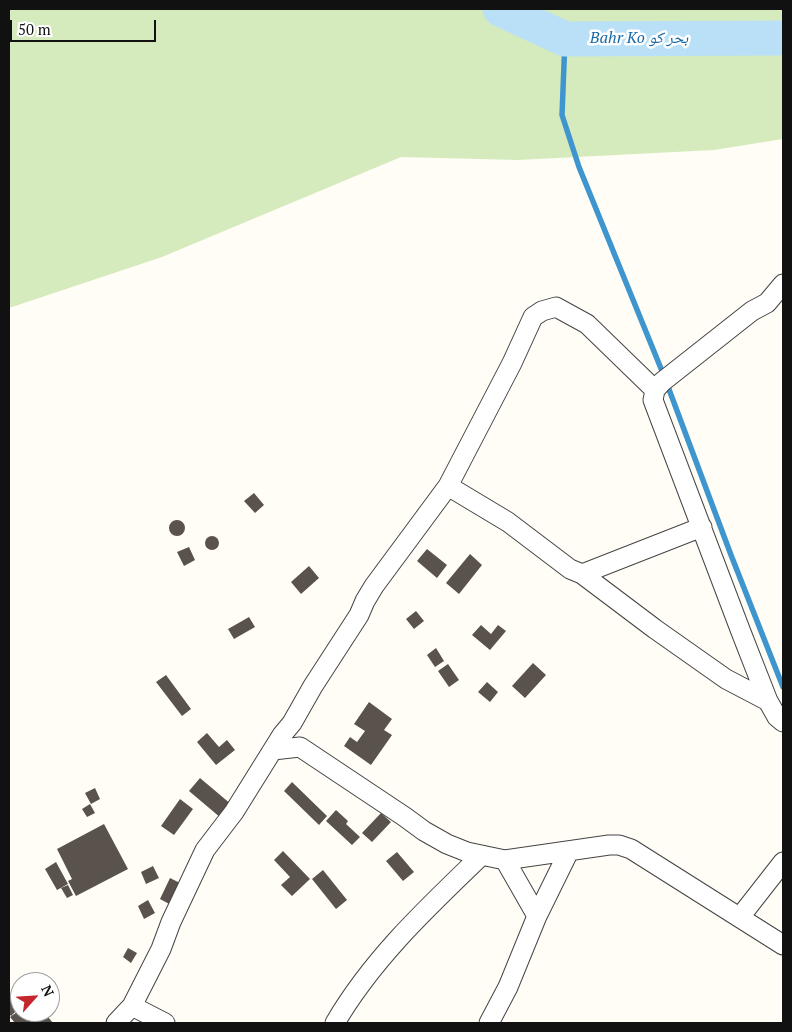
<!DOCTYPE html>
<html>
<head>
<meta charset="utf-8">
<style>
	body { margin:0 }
	#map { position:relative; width:792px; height:1032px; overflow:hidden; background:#fffdf5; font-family:"PT Serif",serif }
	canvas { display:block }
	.frame { position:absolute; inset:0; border:10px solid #111; pointer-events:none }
	.north { position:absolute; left:10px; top:972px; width:50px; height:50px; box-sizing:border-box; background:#fff; border:1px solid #a0a0a0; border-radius:50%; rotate:64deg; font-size:14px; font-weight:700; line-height:20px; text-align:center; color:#111 }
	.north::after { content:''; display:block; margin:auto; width:18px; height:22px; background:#c4262e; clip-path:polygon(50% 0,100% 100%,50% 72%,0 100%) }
	.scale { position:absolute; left:10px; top:20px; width:146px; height:22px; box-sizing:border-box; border:2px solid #111; border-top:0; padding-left:6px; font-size:15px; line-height:18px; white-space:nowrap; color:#111; -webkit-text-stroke:4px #fff; paint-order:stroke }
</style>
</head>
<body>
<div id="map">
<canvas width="792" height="1032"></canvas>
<div class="frame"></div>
<div class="north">N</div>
<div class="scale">50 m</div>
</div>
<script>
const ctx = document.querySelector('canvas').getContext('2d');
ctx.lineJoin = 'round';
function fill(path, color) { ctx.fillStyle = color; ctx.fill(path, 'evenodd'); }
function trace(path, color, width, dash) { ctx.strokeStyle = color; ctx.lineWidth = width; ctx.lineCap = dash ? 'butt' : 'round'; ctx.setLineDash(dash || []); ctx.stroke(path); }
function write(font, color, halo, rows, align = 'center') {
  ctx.font = font + ' "PT Serif","Noto Naskh Arabic",serif'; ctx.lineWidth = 5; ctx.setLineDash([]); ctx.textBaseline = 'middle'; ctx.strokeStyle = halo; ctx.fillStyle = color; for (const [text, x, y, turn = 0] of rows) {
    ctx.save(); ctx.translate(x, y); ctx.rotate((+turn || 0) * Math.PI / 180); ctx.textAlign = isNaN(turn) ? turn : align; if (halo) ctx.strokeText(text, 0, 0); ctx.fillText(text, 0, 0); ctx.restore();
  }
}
fill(new Path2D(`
	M9,9h774v130l-69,11 -196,10 -117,-3 -239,100 -153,51z`), '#d5ebbd');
trace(new Path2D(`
	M565,39l-3,76 17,52 85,209 67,179 52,132`), '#3f96cf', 5.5);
trace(new Path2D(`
	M500,9l65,30 218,-1`), '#b9e0f7', 35);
fill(new Path2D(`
	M254,493l10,12 -9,8 -11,-12z
	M169 528a8 8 0 1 1 16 0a8 8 0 1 1-16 0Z
	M205 543a7 7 0 1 1 14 0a7 7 0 1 1-14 0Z
	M189,547l6,13 -11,6 -7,-14z
	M427,549l20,16 -10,13 -20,-17z
	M470,554l12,11 -23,29 -13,-11z
	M309,566l10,12 -18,16 -10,-12z
	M416,611l8,10 -10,8 -8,-10z
	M249,617l6,10 -21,12 -6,-10z
	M481,625l10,9 7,-9 8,6 -16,19 -18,-15z
	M436,648l8,13 -9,6 -8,-12z
	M533,663l13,12 -21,23 -13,-12z
	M448,664l11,16 -10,7 -11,-16z
	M166,675l25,34 -9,7 -26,-34z
	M487,682l11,10 -8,10 -12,-10z
	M369,702l23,17 -8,11 8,5 -21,30 -27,-19 6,-9 7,5 8,-11 -11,-7z
	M207,733l12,14 8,-7 8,10 -19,15 -19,-23z
	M200,778l32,27 -11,13 -32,-27z
	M292,782l35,34 -8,9 -35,-34z
	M95,788l5,11 -9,5 -6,-11z
	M180,799l13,10 -19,26 -13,-9z
	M90,804l5,9 -8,4 -5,-8z
	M336,810l12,11 -2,3 14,13 -8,8 -26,-24z
	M381,813l10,9 -19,20 -10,-9z
	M104,824l24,45 -52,27 -8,-15 4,-2 -15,-30z
	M283,851l27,28 -18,17 -11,-11 9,-8 -16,-17z
	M397,852l17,20 -11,9 -17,-20z
	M56,862l12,22 -11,6 -12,-21z
	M153,866l6,12 -13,6 -5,-12z
	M323,870l24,30 -11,9 -24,-30z
	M170,878l12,6 -11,21 -11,-6z
	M68,885l5,10 -6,3 -6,-10z
	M148,900l7,13 -11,6 -6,-13z
	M128,948l9,5 -6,10 -8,-6z
	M9,995l11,12 -9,9 -2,-2z
	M20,1010v2h8l8,11h-21l-5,-6z
	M44,1012l9,11h-16l-3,-3z`), '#5a524d');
const minor = new Path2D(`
	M783,284l-16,19 -15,8 -90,71 -7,8 -2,10 88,232 27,69 9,16 6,5
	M448,486l60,36 62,47 12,5 73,55 71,50 42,22
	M582,574l120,-47
	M273,750l27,-3 105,70 19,14 23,13 20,8 38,8 104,-15h10l12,4 152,96
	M505,860l32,56
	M740,917l43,-55
	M132,1006l29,-57 10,-27 34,-72 29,-38 48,-77 10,-12 21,-37 46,-71 6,-14 9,-15 74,-100 64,-123 21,-46 9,-6 14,-4 31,17 68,66
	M116,1023l16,-17 33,17
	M335,1023c38,-65 93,-116 147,-168
	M489,1023l19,-36 29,-71 32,-65`);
trace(minor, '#444', 21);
trace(minor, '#fff', 19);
write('italic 16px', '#1768a6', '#fff', [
	["Bahr Ko بحر كو",639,38]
]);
</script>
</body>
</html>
